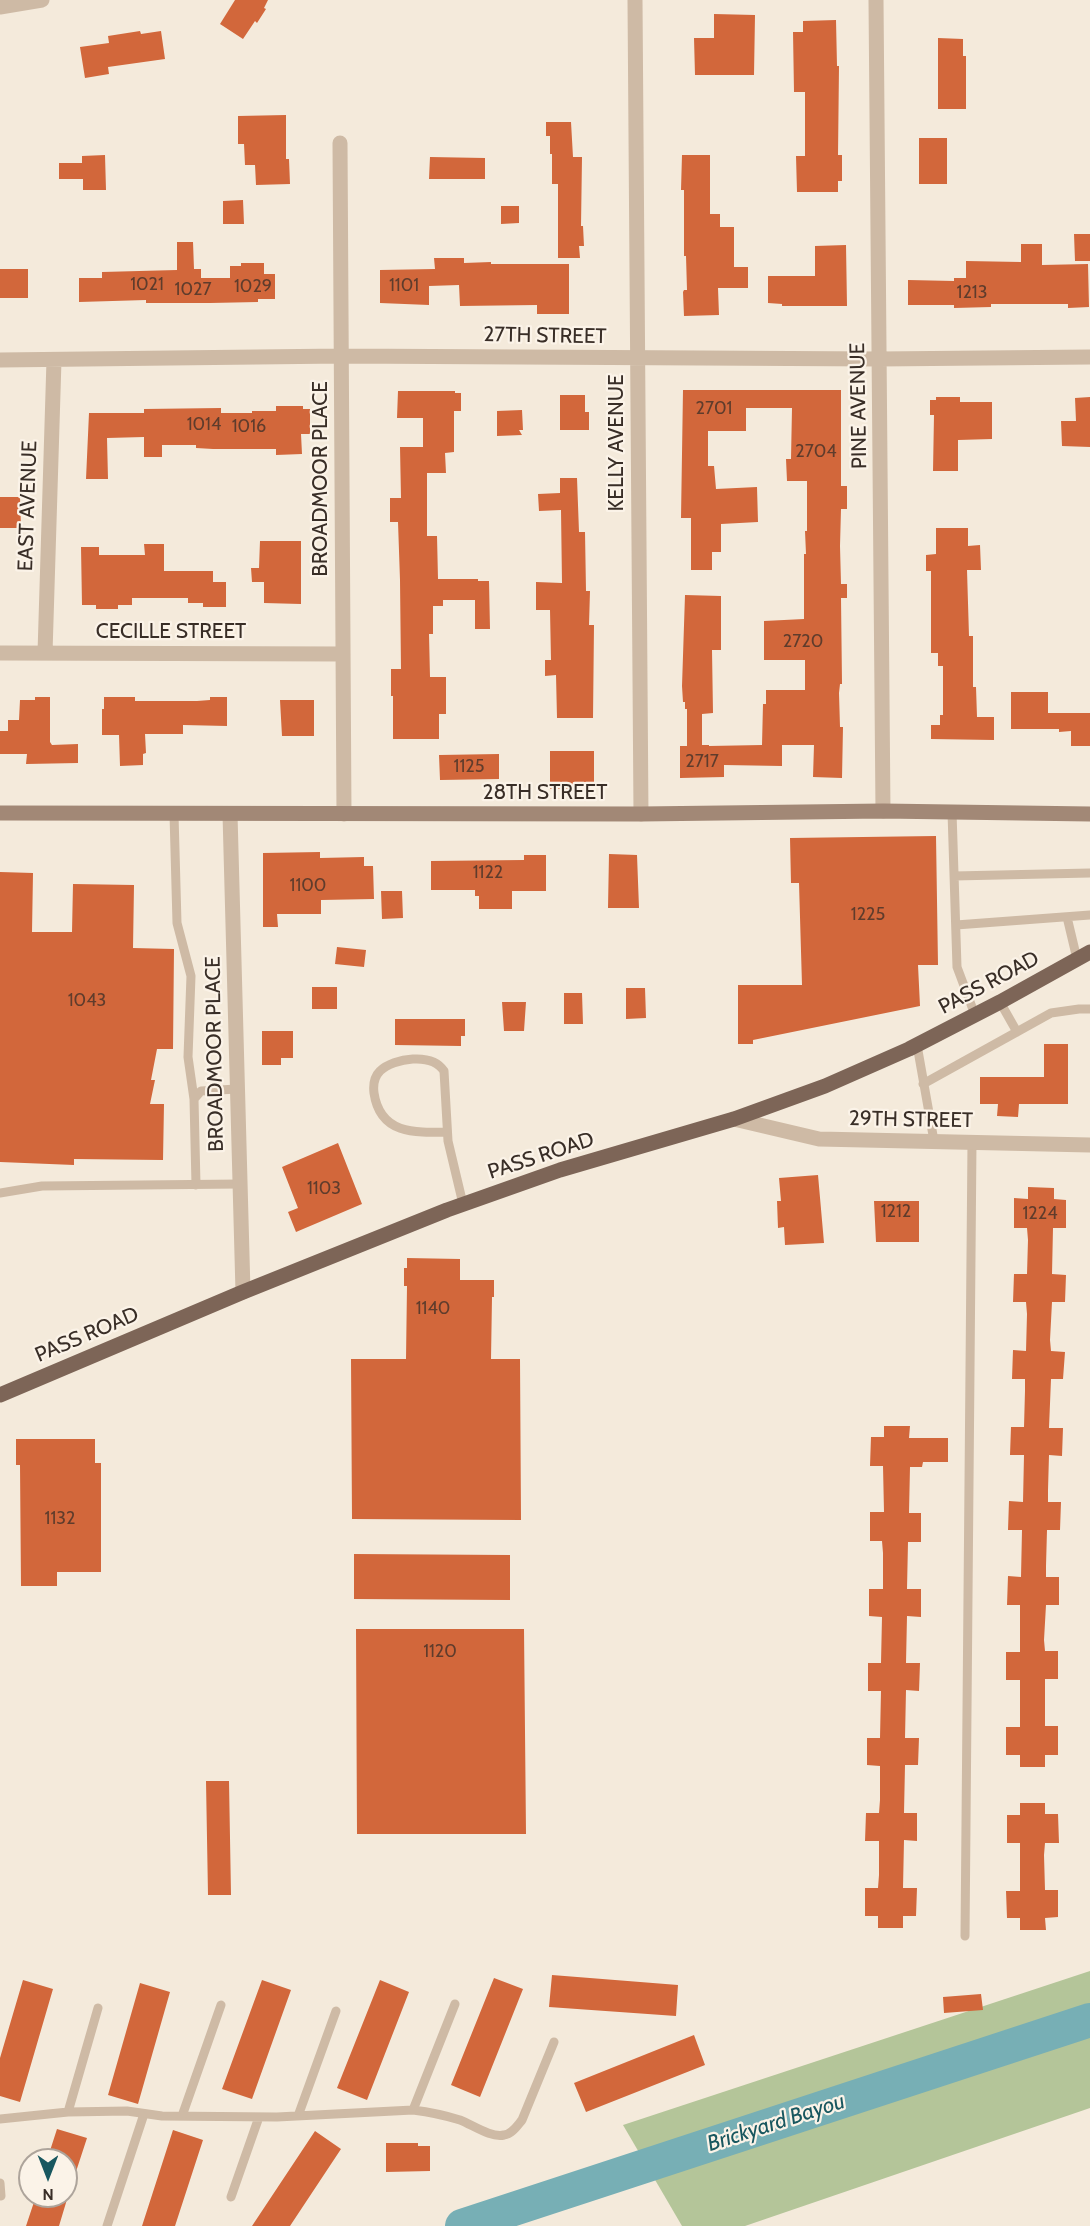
<!DOCTYPE html>
<html>
<head>
<meta charset="utf-8">
<style>
	body { margin:0 }
	#map { position:relative; width:1090px; height:2226px; overflow:hidden; background:#f4eadb; font-family:Cabin,sans-serif }
	canvas { display:block }
	.north { position:absolute; left:18px; top:2148px; width:60px; height:60px; box-sizing:border-box; background:#fbf3e8; border:2px solid #ada49b; border-radius:50%; rotate:180deg; font-size:16px; font-weight:700; line-height:24px; text-align:center; color:#392e27 }
	.north::after { content:''; display:block; margin:auto; width:21px; height:27px; background:#18575f; clip-path:polygon(50% 0,100% 100%,50% 72%,0 100%) }
</style>
</head>
<body>
<div id="map">
<canvas width="1090" height="2226"></canvas>
<div class="north">N</div>
</div>
<script>
const ctx = document.querySelector('canvas').getContext('2d');
ctx.lineJoin = 'round';
function fill(path, color) { ctx.fillStyle = color; ctx.fill(path, 'evenodd'); }
function trace(path, color, width, dash) { ctx.strokeStyle = color; ctx.lineWidth = width; ctx.lineCap = dash ? 'butt' : 'round'; ctx.setLineDash(dash || []); ctx.stroke(path); }
function write(font, color, halo, rows, align = 'center') {
  ctx.font = font + ' Cabin,sans-serif'; ctx.lineWidth = 4.5; ctx.setLineDash([]); ctx.textBaseline = 'middle'; ctx.strokeStyle = halo; ctx.fillStyle = color; for (const [text, x, y, turn = 0] of rows) {
    ctx.save(); ctx.translate(x, y); ctx.rotate((+turn || 0) * Math.PI / 180); ctx.textAlign = isNaN(turn) ? turn : align; if (halo) ctx.strokeText(text, 0, 0); ctx.fillText(text, 0, 0); ctx.restore();
  }
}
fill(new Path2D(`
	M1090,1971v137l-345,118h-63l-59,-101z`), '#b4c599');
trace(new Path2D(`
	M462,2226l628,-206`), '#77afb5', 34);
fill(new Path2D(`
	M235,0h33l-4,8 2,1 -9,14 -2,-2 -12,18 -23,-15z
	M714,14l41,1 -1,60h-59l-1,-37h20z
	M836,20l1,46h2l-1,89h4v26h-4v11h-41l-1,-36h9v-64h-11l-1,-60h10v-11z
	M140,31l1,3 20,-3 4,28 -57,8 1,7 -24,4 -5,-31 29,-4 -1,-7z
	M938,38l25,1v17h3v53h-28z
	M286,115v44h3l1,25 -34,1 -1,-20h-10l-1,-21h-6v-28z
	M546,122h25l2,35h9l-1,69h2l1,20h-5l1,12h-22v-74h-6v-30h-2v-18h-4z
	M919,138h28v46h-28z
	M105,155l1,35h-23v-11h-24v-16h23v-7z
	M682,155h28v59h10v13h14v40h14v21h-30l1,27 -35,1 -1,-24 1,-2h3l-1,-34h-2v-66h-3z
	M430,157l55,1v21h-56z
	M243,200l1,24h-21v-23z
	M501,206h18v17l-18,1z
	M1074,234h16v27h-15z
	M177,242h16l1,27h7v9h29v-12h11v-3h23v11h11v25h-17v3l-48,1h-64v-3l-67,2v-24h23v-6l75,-2z
	M1021,244h21v21l46,-1 1,43 -21,1v-4h-77v3l-37,1v-3h-46v-25l46,1v-3h12v-17l55,1z
	M846,245l1,61h-65v-2l-14,-1v-27h47v-30z
	M434,258h30v5l27,-1v2h78v50h-32v-9l-77,1 -1,-21 -30,1v19l-49,-2v-33l55,-1z
	M0,269h28v29h-28z
	M683,390h158v96h6v23h-6l-1,37 1,38h6v14h-6l1,86h-2l-1,9 1,34h3l-1,51 -29,-1 1,-32h-32v21l-58,-1v12l-44,1v-32h7v-37h-2v-7h-2l-1,-16 3,-91 36,1v54h-9l1,63 -11,1v31h7v1l53,-1 1,-41h3v-14h39v-30h-41v-39l40,-2v-65h2l-1,-23h2v-50h-20l-1,-22h5l1,-51h-46v23h-38v35h6l2,23 41,-2 1,35 -37,2v28h-9v18h-21v-52h-10z
	M398,391h57v2h6v18h-7v41l-9,1 1,20h-19v63h10l1,43h40v2h11l1,48h-15v-29h-32v6h-10v28h-4l1,43h16v37h-7v25h-46v-43h-2v-27h10l-1,-89 -2,-58h-8v-24h11l-1,-51h23v-29h-26z
	M560,395h25v17h4v18h-29z
	M936,397h24v5h32v37l-34,1v31h-25l1,-56h-4v-15h6z
	M1090,397v50l-28,-1 -1,-25h15l-1,-23z
	M276,406h27v3h7v25h-9l1,20 -26,1v-6h-63l-17,-1v-3h-34v12h-18v-20l-37,1 1,41h-22l3,-66h55v-4l77,-1v5h31v-2h24z
	M522,410l1,20h-4l3,5 -25,1v-25z
	M560,478h17l2,54h6l1,59h4l-1,34h5l-1,93h-36l-1,-43 -11,1v-16h6l-1,-50h-14v-28l26,1 -1,-73 -22,1 -1,-17 22,-1z
	M0,497h20l1,31h-21z
	M936,528h32v18l12,-1 1,25h-14l2,66h4v51h3l1,30h17v23l-63,-1v-14h9v-10h3v-49h-5v-13h-7v-82h-5v-16l10,-1z
	M260,541h41v63l-37,-1v-21h-12l-1,-14h8z
	M144,544h20v27h49v11h13v25h-23v-4h-15v-5h-56v7h-14v4h-22v-4h-14l-1,-58h18v8h46z
	M1011,692h37v21h42v33h-19v-15l-12,1v-3h-48z
	M35,697h15v45l2,3 26,-1v19l-52,1 1,-10h-27v-23h8v-11h11l1,-20h15z
	M104,697h31v4h62l13,-1v-3h17v29l-44,-1v9h-38l1,19 -3,1v11l-23,1 -1,-31h-17v-26h2z
	M280,700h34v36h-32z
	M550,751h44v38h-44z
	M499,754v25l-59,1 -1,-25z
	M936,836l2,129h-20l2,41 -167,34v4h-15v-59h64l-3,-102h-8l-1,-45z
	M320,852v6l44,-1v9h9l1,33 -53,1v14h-44l1,13h-15v-74z
	M609,854l28,1 2,53h-31z
	M524,855h22v36h-34v18h-33v-13h-4v-6h-44v-29l93,-1z
	M0,872l33,1 -1,59h40l1,-48 61,1 -1,63 41,1 -1,100h-16l-6,31h4l-5,24h14l-1,56 -89,-1v6l-74,-3z
	M381,891h21l1,27 -21,1z
	M337,947l29,3 -2,17 -29,-3z
	M312,987h25v22h-25z
	M626,988h19l1,30 -20,1z
	M564,993h18l1,31h-19z
	M502,1002h24l-2,29h-20z
	M395,1019h70v17h-4v10l-66,-1z
	M262,1031h31v27h-12v7h-19z
	M1044,1044h24v60h-49l-1,13 -21,-1 1,-12h-18v-27h64z
	M338,1143l24,61 -66,28 -8,-20 10,-4 -16,-41z
	M818,1175l6,68 -39,2 -1,-18 -6,1 -1,-27h4l-2,-23z
	M1028,1187l26,1v11l12,1v28h-13l-1,46 14,1 -1,27h-13l-2,38 1,11 14,1 -2,27h-12l-2,49h14l-1,28 -13,-1 -1,35v12h13l-1,28h-13l-1,36v11h13v28h-13l-2,35 1,11h13v28h-13v47h13v29h-13v12h-25v-12h-14v-28h14v-47h-14v-28h14v-47h-13l1,-29 13,1 1,-47h-14l1,-29 14,1 1,-47h-14l1,-28h13l1,-36v-12h-13l1,-29 13,1 1,-37 -1,-12h-13l1,-28h13l1,-34 -1,-12h-13v-30l14,1z
	M874,1201h45v41h-43z
	M407,1258l53,1v21h34v17h-2l-1,62h29l1,161 -169,-1 -1,-160h55l1,-73h-3v-18h3z
	M884,1426h26l-1,12h39v24h-25l-1,5h-12l-1,46h12v29h-13l-1,47h14v28l-14,-1 -1,47h14l-1,28 -13,-1 -1,48h14l-1,27h-13l-1,48h13v28l-13,-1 -1,48h14l-1,28h-13v12h-25v-12h-13v-28h13l1,-13v-34h-14l1,-28h13l1,-13v-34l-13,-1v-27h13l1,-47h-13v-28h13l1,-46 -13,-1v-27h14v-36l-1,-12h-12v-29h14l-1,-46h-13l1,-29h13z
	M16,1439h79v24h6v109h-44v14h-36l-1,-121h-4z
	M354,1554l156,1v45l-156,-1z
	M356,1629h168l2,205h-169z
	M206,1781h23l2,114h-23z
	M1020,1803h25v11h13l1,29h-14l-1,12 1,35h13v27l-13,1 1,12h-26v-12h-13l-1,-27h14v-48h-13v-28h13z
	M552,1975l126,10 -2,31 -127,-9z
	M494,1978l29,11 -43,108 -29,-12z
	M23,1980l30,9 -33,113 -20,-6v-38z
	M262,1980l29,10 -39,109 -30,-10z
	M380,1980l29,12 -42,108 -30,-12z
	M140,1983l30,9 -32,112 -30,-9z
	M981,1994l2,16 -39,3 -1,-16z
	M694,2035l11,30 -119,47 -12,-29z
	M57,2129l30,9 -18,55 -3,-1v-32h-19z
	M173,2130l30,10 -28,86h-33z
	M315,2131l26,18 -51,77h-38z
	M386,2143h32v3h12v25l-44,1z
	M36,2196h32l-9,30h-33z`), '#d2673b');
trace(new Path2D(`
	M952,812l5,155 18,48
	M174,814l3,109 14,53 -3,81 6,42 2,86
	M954,876l136,-3
	M1067,917l10,42
	M956,925l134,-10
	M1000,1002l17,30
	M917,1045l17,96
	M923,1084l128,-71 28,-4h11
	M194,1099l7,-8 36,-2
	M447,1132c-33,1 -67,2 -73,-39 -1,-8 0,-16 6,-22 14,-13 52,-19 64,0l4,70 15,63
	M0,1193l42,-7 198,-2
	M965,1936l7,-794
	M413,2110l42,-106
	M68,2112l30,-104
	M182,2116l39,-111
	M298,2116l38,-105
	M0,2119l68,-7 59,-1 35,5 115,1 136,-7c16,2 31,5 47,10 13,5 31,18 44,15 8,-1 13,-9 18,-15l32,-78
	M0,2183l1,13
	M231,2197l28,-80
	M107,2226l37,-112`), '#cebaa5', 9);
trace(new Path2D(`
	M635,0l6,814
	M876,0l7,811
	M0,7l42,-7
	M340,143l4,671
	M0,360l342,-4 537,3 211,-2
	M0,653l342,1
	M45,653l9,-293
	M230,814l13,478
	M734,1119l85,20 271,6`), '#cebaa5', 15);
trace(new Path2D(`
	M0,813l641,1 242,-3 207,3`), '#a28876', 15);
trace(new Path2D(`
	M0,1395l243,-103 204,-82 113,-40 174,-51 91,-33 84,-37 91,-47 90,-50`), '#7d6557', 15);
write('18px', '#5f3c2c', null, [
	["1021",147,285],
	["1101",404,286],
	["1029",253,287],
	["1027",193,290],
	["1213",972,293],
	["2701",714,409],
	["1014",204,425],
	["1016",249,427],
	["2704",816,452],
	["2720",803,642],
	["2717",702,762],
	["1125",469,767],
	["1122",488,873],
	["1100",308,886],
	["1225",868,915],
	["1043",87,1001],
	["1103",324,1189],
	["1212",896,1212],
	["1224",1040,1214],
	["1140",433,1309],
	["1132",60,1519],
	["1120",440,1652]
]);
write('21px', '#392e27', '#fbf3e8', [
	["27TH STREET",545,336,1],
	["PINE AVENUE",859,406,-91],
	["KELLY AVENUE",617,443,-90],
	["BROADMOOR PLACE",321,479,-90],
	["EAST AVENUE",28,506,-88],
	["CECILLE STREET",171,632],
	["28TH STREET",545,793],
	["PASS ROAD",989,983,-28],
	["BROADMOOR PLACE",215,1054,-91],
	["29TH STREET",911,1120,1],
	["PASS ROAD",541,1156,-18],
	["PASS ROAD",87,1335,-23]
]);
write('italic 22px', '#18575f', '#fbf3e8', [
	["Brickyard Bayou",776,2123,-18]
]);
</script>
</body>
</html>
